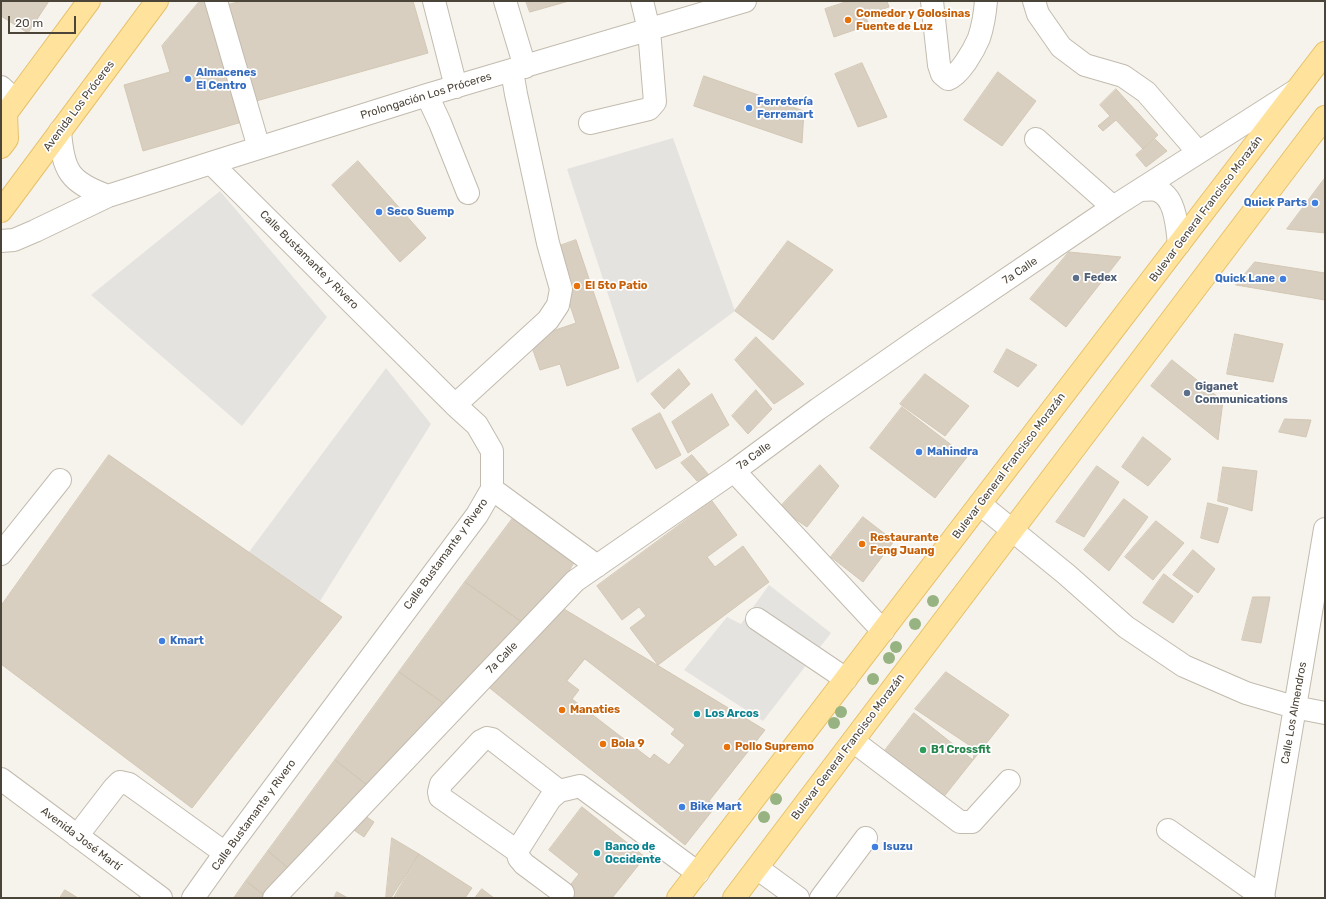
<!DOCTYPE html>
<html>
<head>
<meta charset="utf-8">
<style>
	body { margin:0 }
	#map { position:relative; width:1326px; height:899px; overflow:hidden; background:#f6f3ec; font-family:Rubik,sans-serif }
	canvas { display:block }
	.frame { position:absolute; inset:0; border:2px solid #4b4439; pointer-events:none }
	.scale { position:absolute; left:8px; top:16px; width:68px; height:18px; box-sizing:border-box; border:2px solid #4b4439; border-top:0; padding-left:5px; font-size:12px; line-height:14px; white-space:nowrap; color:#4b4439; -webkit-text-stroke:3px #fff; paint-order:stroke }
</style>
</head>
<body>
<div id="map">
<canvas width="1326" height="899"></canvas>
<div class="frame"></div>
<div class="scale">20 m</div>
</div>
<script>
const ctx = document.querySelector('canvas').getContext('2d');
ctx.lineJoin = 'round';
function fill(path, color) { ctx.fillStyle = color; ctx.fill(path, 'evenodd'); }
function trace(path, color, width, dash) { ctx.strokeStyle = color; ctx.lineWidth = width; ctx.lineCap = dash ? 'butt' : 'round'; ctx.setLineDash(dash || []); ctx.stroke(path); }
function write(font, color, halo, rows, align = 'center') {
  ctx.font = font + ' Rubik,sans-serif'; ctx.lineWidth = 3.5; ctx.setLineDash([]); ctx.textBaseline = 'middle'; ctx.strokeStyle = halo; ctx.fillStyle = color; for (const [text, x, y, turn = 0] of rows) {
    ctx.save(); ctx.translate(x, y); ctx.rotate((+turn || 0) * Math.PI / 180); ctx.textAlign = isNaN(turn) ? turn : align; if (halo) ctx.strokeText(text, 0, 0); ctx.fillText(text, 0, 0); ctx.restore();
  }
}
fill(new Path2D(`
	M673,138l62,173 -98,72 -70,-214z
	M220,191l107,126 -85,109 -151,-131z
	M386,368l45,56 -111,177 -71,-49z
	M769,585l62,48 -68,88 -79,-51 43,-53 14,7z`), '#e5e3e0');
const building = new Path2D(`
	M1,1h48l-21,32 -27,-17z
	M200,1h7l35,121 -99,29 -19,-66 46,-13 -8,-26z
	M243,1h170l15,52 -179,50 -26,-97z
	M526,1h43l-39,11z
	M849,1h38l2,6 -24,8 4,10 -35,12 -9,-28z
	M862,63l25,54 -29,10 -23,-53z
	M998,72l38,29 -34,45 -38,-26z
	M704,76l100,35 -2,32 -108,-37z
	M1116,89l42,46 -15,14 -27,-29 -13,11 -5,-5 12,-10 -10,-11z
	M1155,139l12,12 -21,16 -10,-12z
	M358,161l68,77 -26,24 -68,-77z
	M1325,178v55l-38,-4z
	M576,240l43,128 -52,18 -7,-22 -20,6 -11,-31 47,-16 -25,-74z
	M788,241l45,29 -60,70 -38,-29z
	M1069,252l52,5 -55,70 -36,-28z
	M1255,262l70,11v27l-89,-15z
	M1235,334l48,10 -10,38 -46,-8z
	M756,337l48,47 -30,20 -39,-44z
	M1007,349l30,16 -19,22 -24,-15z
	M1172,360l51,41 -5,39 -67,-54z
	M679,369l11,15 -26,25 -13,-15z
	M925,374l44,32 -24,30 -45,-32z
	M756,390l16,19 -24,25 -16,-18z
	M712,394l17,31 -41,28 -16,-31z
	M902,407l65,50 -32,41 -65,-50z
	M660,413l21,42 -25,14 -24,-40z
	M1285,419l26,1 -5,17 -27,-5z
	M1143,437l28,22 -23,27 -26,-19z
	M109,455l233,162 -150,191 -191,-144v-58z
	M692,455l17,20 -12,6 -16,-18z
	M820,465l19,21 -32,41 -28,-19z
	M1097,466l22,16 -35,55 -28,-15z
	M1223,467l34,4 -5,40 -34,-10z
	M1124,499l24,18 -39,54 -25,-21z
	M712,501l25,34 -30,22 8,10 28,-21 26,36 -111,83 -28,-37 16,-12 -7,-9 -17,13 -25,-34z
	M1208,503l20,5 -10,35 -17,-5z
	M516,514l62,42 -23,38 -29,31 -61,-43z
	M863,517l31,24 -31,41 -32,-25z
	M1156,521l28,22 -31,37 -28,-23z
	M1193,550l22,19 -17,24 -25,-18z
	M1164,574l29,22 -20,27 -30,-20z
	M465,582l61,43 -77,82 -50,-35z
	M1253,597h17l-9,46 -19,-3z
	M559,606l206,124 -56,71 7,5 -31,39 -199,-160zM585,659l90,70 -4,5 14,11 -16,20 -15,-11 -4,5 -78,-60 7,-9 -12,-9z
	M399,672l50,35 -77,82 -37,-29z
	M946,672l63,43 -36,45 2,-11 -60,-40z
	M914,713l59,47 -31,39 -59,-46z
	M335,760l37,29 -79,83 -25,-21z
	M582,807l63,50 -33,41h-52l19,-24 -30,-24z
	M358,811l16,11 -10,15 -16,-11z
	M392,838l27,16 -28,44h-5z
	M268,851l25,21 -25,26 -22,-17z
	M419,854l53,34 -7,10h-71z
	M246,881l22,17h-34z
	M482,889l12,9h-19z
	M65,890l13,8h-18z
	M337,892l11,6h-14z`);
fill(building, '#d8cfc1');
trace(building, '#d3c7b4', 1);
const minor = new Path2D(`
	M216,1l43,147
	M434,1l22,86
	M505,1l20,66
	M932,1l7,64 3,9 6,5c12,-4 26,-29 31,-41 4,-12 6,-25 7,-37
	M1034,1l4,13 23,33 24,18 38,11 23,16 52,60
	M1,87l14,13
	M427,95l13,28 28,70
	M590,123l59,-14 6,-7 -6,-72 -7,-29
	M60,131c3,40 9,51 48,65
	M1036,139l77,68
	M1140,190c5,0 11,-1 16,0 20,5 21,38 23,54
	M1,241l13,-1 21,-9 73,-35 103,-33 216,-68 318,-94
	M455,405l93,-85 10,-15 3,-16 -13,-46 -32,-149 -4,-23
	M734,471l149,160
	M492,489l105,77
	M980,504l86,70 60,53 58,39 62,27 48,14 31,6
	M1,554l59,-74
	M757,619l89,60
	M853,741l107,81h12l37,-41
	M1,779l160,119
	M1168,830l96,68
	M77,836l37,-48 6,-6 9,2 96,69
	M517,851l-77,-54 -1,-5 2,-8 40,-43 6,-3 5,1 67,52
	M757,868l41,30
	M563,893l-39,-29 -5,-6 -2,-7 33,-52 9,-8 21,-5 118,87
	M1263,897l62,-368
	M193,898l32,-45 252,-338 15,-26v-38l-15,-26 -22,-20 -244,-242
	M274,898l301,-317 159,-110 84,-62 102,-71 193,-131 182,-116
	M821,898l45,-60`);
const major = new Path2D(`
	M1,120l88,-119
	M1,147l6,-8 -1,-26
	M1,211l156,-210
	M678,898l647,-845
	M734,898l591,-781`);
trace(minor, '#c2bbae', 24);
trace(major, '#e6c16a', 24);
trace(minor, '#fff', 22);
trace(major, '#ffe39c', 22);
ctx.fillStyle = '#97b381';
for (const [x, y] of [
	[933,601],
	[915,624],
	[896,647],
	[889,658],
	[873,679],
	[841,712],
	[834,723],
	[776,799],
	[764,817]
]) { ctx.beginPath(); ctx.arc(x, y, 6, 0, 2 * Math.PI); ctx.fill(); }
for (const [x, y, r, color] of [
	[848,20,4,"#e8710a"],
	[188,79,4,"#3f7fe0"],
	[749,108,4,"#3f7fe0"],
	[1315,203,4,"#3f7fe0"],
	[379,212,4,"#3f7fe0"],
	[1076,278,4,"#5c6f8a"],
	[1283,279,4,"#3f7fe0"],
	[577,286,4,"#e8710a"],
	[1187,393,4,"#5c6f8a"],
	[919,452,4,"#3f7fe0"],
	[862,544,4,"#e8710a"],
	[162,641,4,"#3f7fe0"],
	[562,710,4,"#e8710a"],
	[697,714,4,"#0f9aa8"],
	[603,744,4,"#e8710a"],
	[727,747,4,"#e8710a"],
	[923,750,4,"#2e9e5b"],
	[682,807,4,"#3f7fe0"],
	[875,847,4,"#3f7fe0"],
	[597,853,4,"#0f9aa8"]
]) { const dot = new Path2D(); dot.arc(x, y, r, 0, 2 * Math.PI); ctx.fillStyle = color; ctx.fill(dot); trace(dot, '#fff', 1.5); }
write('bold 11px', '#c56008', '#fff', [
	["Comedor y Golosinas",856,14],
	["Fuente de Luz",856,27],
	["El 5to Patio",585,286],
	["Restaurante",870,538],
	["Feng Juang",870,551],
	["Manaties",570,710],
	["Bola 9",611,744],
	["Pollo Supremo",735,747]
], 'left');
write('bold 11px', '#366cbe', '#fff', [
	["Almacenes",196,73],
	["El Centro",196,86],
	["Ferretería",757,102],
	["Ferremart",757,115],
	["Quick Parts",1307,203,"right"],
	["Seco Suemp",387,212],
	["Quick Lane",1275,279,"right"],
	["Mahindra",927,452],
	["Kmart",170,641],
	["Bike Mart",690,807],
	["Isuzu",883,847]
], 'left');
write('11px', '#4b4439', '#fff', [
	["Prolongación Los Próceres",426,96,-17],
	["Avenida Los Próceres",79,106,-53],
	["Bulevar General Francisco Morazán",1206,209,-53],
	["Calle Bustamante y Rivero",309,260,45],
	["7a Calle",1020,271,-34],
	["7a Calle",754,456,-36],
	["Bulevar General Francisco Morazán",1009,466,-53],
	["Calle Bustamante y Rivero",446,554,-54],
	["7a Calle",502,658,-46],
	["Calle Los Almendros",1294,713,-80],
	["Bulevar General Francisco Morazán",848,747,-53],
	["Calle Bustamante y Rivero",254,815,-54],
	["Avenida José Martí",81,839,37]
]);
write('bold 11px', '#4e5e75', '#fff', [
	["Fedex",1084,278],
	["Giganet",1195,387],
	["Communications",1195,400]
], 'left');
write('bold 11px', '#0d838f', '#fff', [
	["Los Arcos",705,714],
	["Banco de",605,847],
	["Occidente",605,860]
], 'left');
write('bold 11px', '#27864d', '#fff', [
	["B1 Crossfit",931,750]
], 'left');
</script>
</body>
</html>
